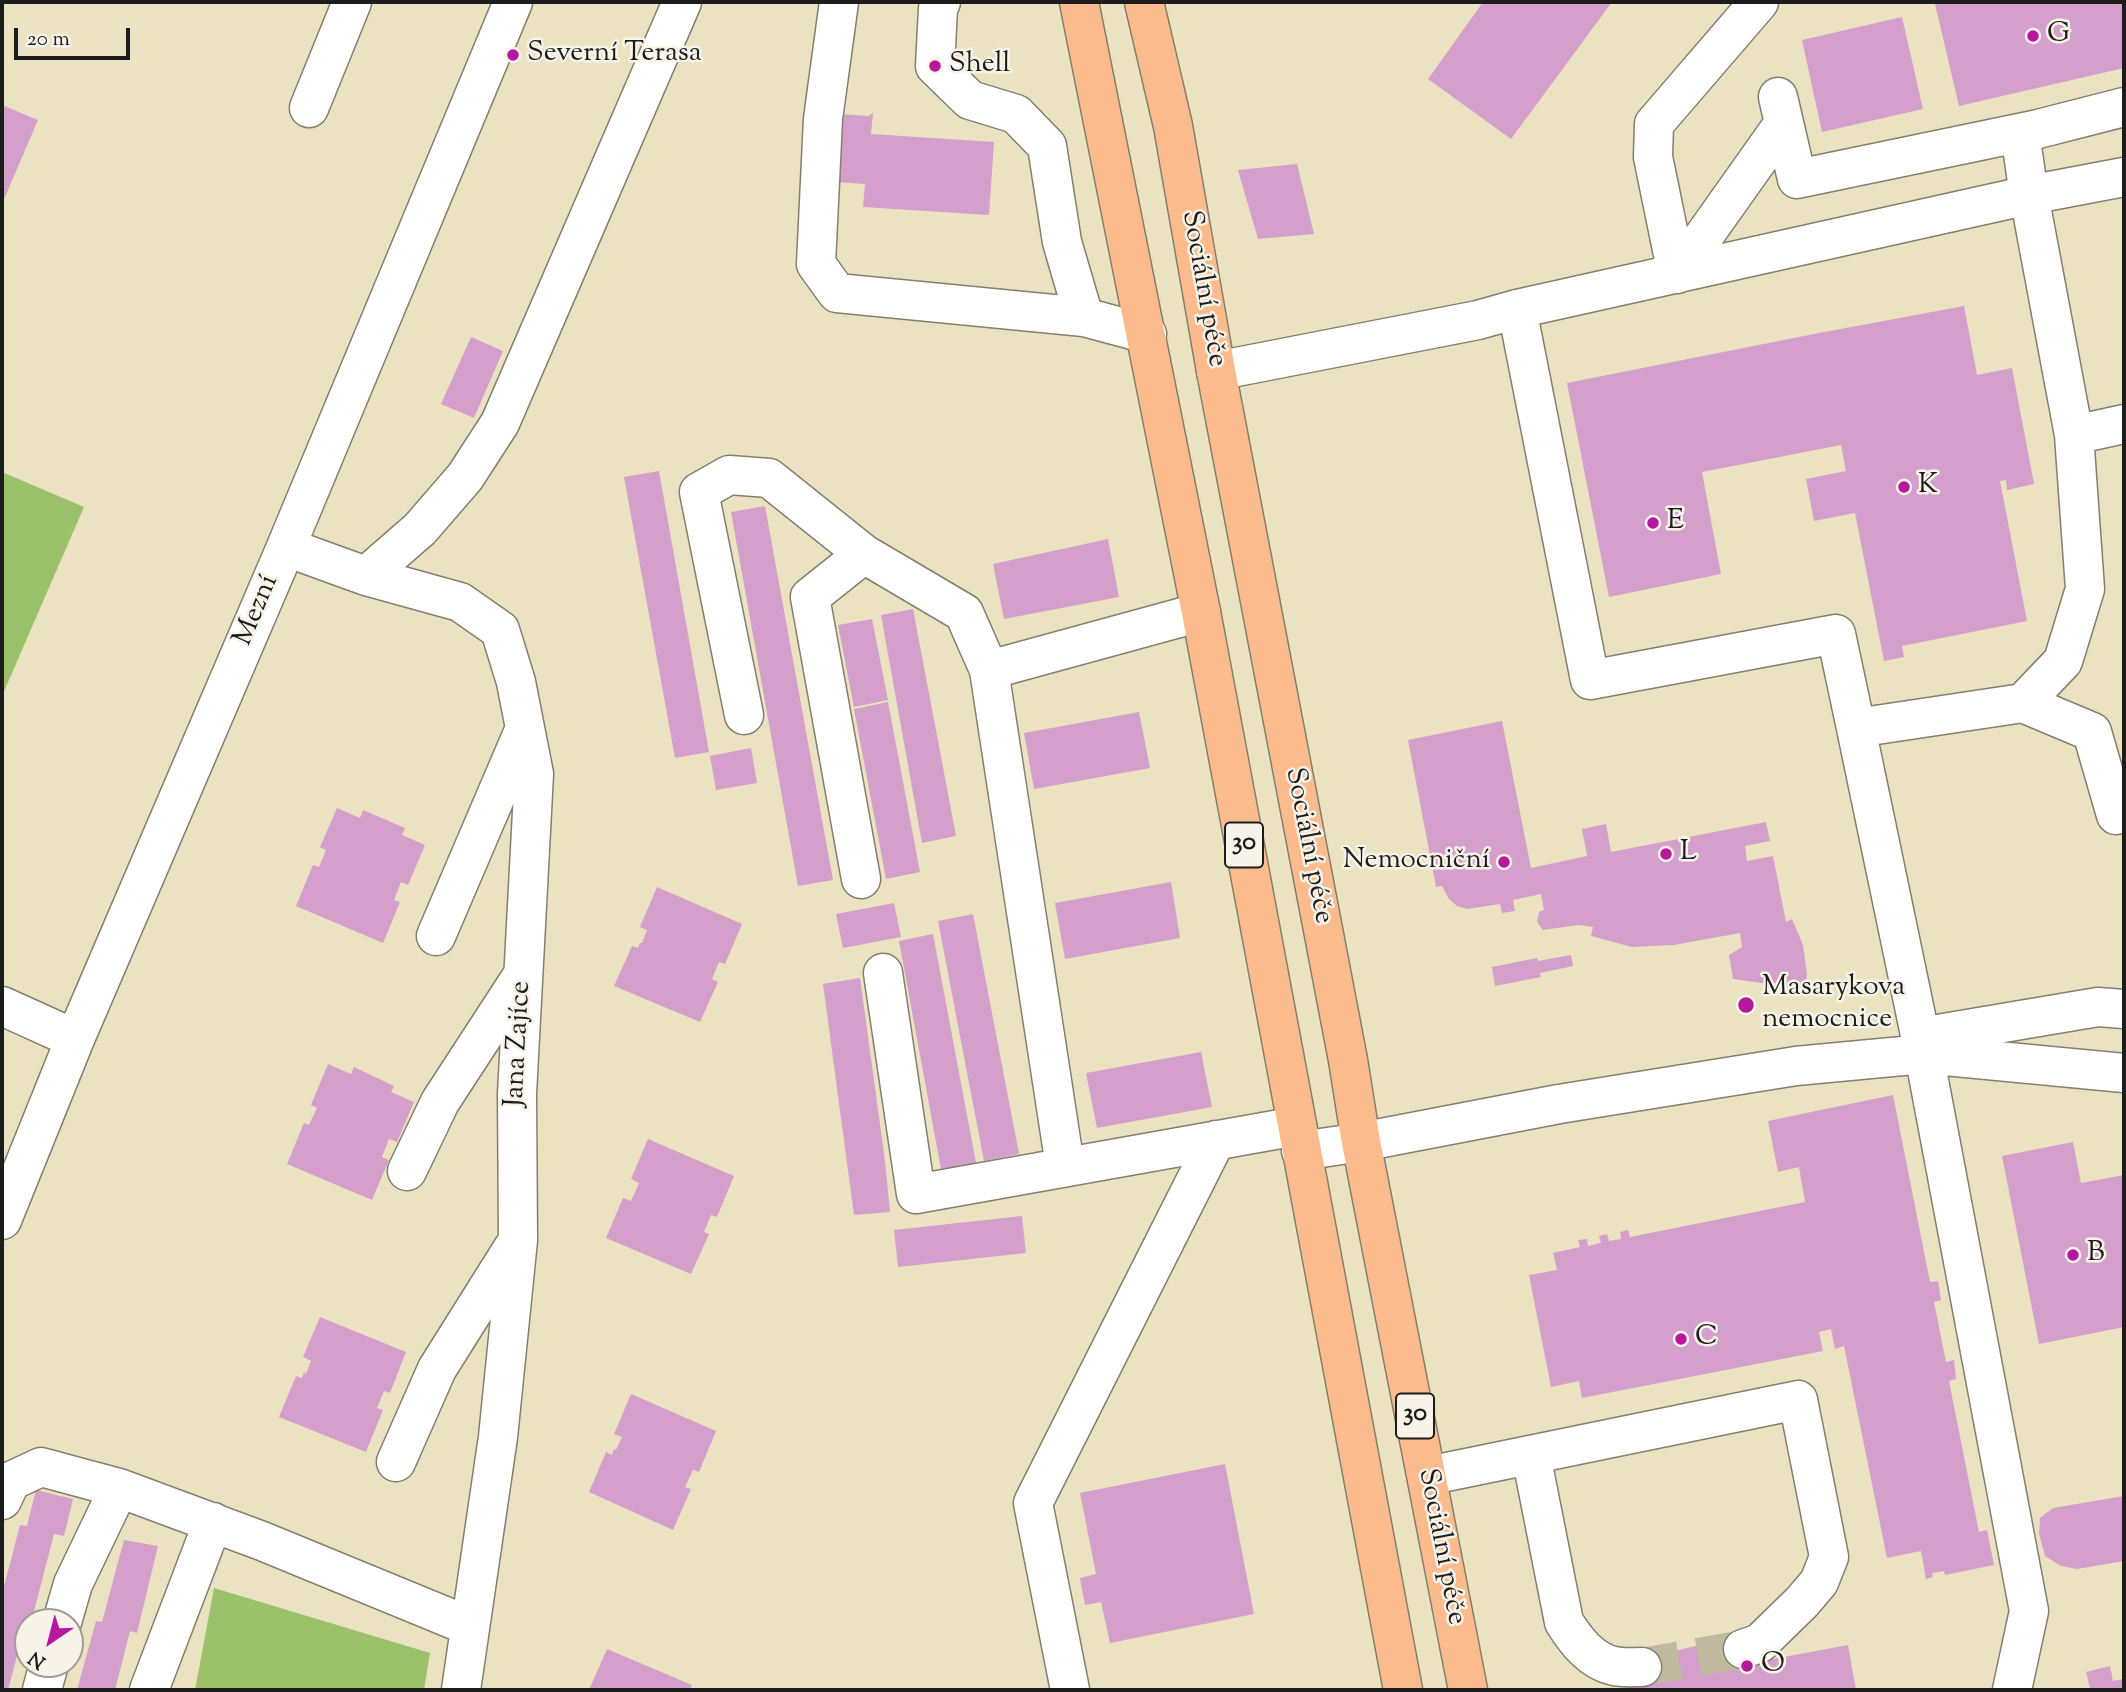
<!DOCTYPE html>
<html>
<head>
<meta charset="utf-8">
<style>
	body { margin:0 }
	#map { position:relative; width:2126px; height:1692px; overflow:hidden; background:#ebe2c1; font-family:"Sorts Mill Goudy",serif }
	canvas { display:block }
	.frame { position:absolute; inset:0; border:4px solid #1c1c1c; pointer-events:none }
	.north { position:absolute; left:14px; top:1608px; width:70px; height:70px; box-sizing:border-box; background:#f7f3e8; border:2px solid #9f9d96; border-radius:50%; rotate:215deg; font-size:19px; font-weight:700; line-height:28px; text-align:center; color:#1c1c1c }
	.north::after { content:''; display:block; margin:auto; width:24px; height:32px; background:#b5179e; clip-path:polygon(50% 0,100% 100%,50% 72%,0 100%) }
	.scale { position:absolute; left:14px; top:28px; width:116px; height:32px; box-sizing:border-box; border:4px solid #1c1c1c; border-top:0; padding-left:9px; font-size:21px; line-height:24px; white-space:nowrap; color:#1c1c1c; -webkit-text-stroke:5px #f7f3e8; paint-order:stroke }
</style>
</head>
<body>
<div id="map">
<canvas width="2126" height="1692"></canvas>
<div class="frame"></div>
<div class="north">N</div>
<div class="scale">20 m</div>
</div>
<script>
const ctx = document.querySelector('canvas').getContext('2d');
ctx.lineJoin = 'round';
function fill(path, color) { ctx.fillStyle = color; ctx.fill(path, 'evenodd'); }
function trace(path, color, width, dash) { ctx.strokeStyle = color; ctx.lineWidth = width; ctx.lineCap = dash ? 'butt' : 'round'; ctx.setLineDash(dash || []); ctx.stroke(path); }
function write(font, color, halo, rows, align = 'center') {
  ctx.font = font + ' "Sorts Mill Goudy",serif'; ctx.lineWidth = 5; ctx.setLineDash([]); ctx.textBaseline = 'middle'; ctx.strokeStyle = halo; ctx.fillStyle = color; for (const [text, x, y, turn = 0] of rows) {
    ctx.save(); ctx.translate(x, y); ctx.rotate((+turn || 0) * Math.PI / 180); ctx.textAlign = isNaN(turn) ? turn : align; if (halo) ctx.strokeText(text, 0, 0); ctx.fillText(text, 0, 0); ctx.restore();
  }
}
fill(new Path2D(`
	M2,472l82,35 -82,189z
	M214,1588l216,65 -6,37h-229z`), '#9bc16b');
fill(new Path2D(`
	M1483,2h129l-101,137 -83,-60z
	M1946,2h178v66l-165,38 -24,-102z
	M1902,17l21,92 -101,23 -20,-92z
	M2,105l36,15 -36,84z
	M873,113l-2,21 123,8 -5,73 -126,-8 2,-23 -30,-2 4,-68 29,2z
	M1297,164l17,70 -56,5 -20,-69z
	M1964,306l13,69 35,-7 22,116 -27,6 -1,-10 -6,1 27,140 -125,25 2,11 -20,4 -29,-148 -41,8 -8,-42 40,-8 -5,-26 -139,27 19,102 -112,23 -42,-214 252,-50z
	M471,337l32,14 -29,67 -33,-14z
	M659,471l50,281 -34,6 -51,-281z
	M765,506l68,374 -35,6 -67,-374z
	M1108,539l11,58 -115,22 -11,-55z
	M913,609l43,227 -34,7 -41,-228z
	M872,619l16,81 -34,7 -16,-82z
	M888,702l32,170 -34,7 -32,-170z
	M1139,712l11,56 -116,21 -10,-56z
	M1502,721l29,147 56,-12 -5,-27 24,-5 5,28 155,-30 4,19 -25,5 2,15 26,-5 13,66 6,-3 11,26 4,29 -2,15 -72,-10 -4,-24 13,-8 -2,-14 -66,12 -42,2 -41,-11 2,-9 -14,-2 -36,5 -6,-8 2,-10 5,-2 -3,-16 -28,6 2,11 -13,2 -2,-9 -33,5 -10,-3 -8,-7 -7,-13 -6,1 -28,-147z
	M751,748l6,35 -41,7 -6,-34z
	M337,808l23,10 3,-8 42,18 -3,7 23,10 -17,40 -7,-3 -7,18 6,2 -17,41 -87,-37 17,-41 6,2 7,-17 -6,-3z
	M1171,882l9,56 -115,21 -10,-56z
	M657,887l85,37 -17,40 -6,-2 -7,17 6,3 -18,40 -86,-36 18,-40 6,2 2,-5h2l5,-13 -7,-3z
	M894,903l7,34 -58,11 -7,-34z
	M973,914l46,240 -35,7 -46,-240z
	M933,934l43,229 -35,6 -42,-228z
	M1571,955l2,11 -33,7 1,4 -46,9 -3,-19 45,-9 1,3z
	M860,978l25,183 5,51 -36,3 -31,-231z
	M1201,1052l11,55 -115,21 -11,-55z
	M328,1064l23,10 3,-7 40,19 -3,6 23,10 -17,40 -8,-3 -7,18 7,3 -17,40 -85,-36 17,-41 5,2 8,-17 -6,-3z
	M1893,1095l37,187 8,-1 3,19 -7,2 12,60 8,-2 2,19 -7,2 30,151 8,-2 7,35 -49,10 -1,-4 -12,2 1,4 -7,2 -5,-28 -34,7 -43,-212 -9,3 -4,-20 -12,3 4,19 -241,47 -3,-17 -28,6 -22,-112 28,-5 -4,-17 27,-6 -2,-7 9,-1 1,7 13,-3 -2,-7 8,-2 2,7 12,-2 -1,-7 8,-2 2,7 175,-35 -6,-35 -21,5 -10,-51z
	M648,1139l86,37 -17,41 -6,-2 -7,17 5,2 -18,40 -85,-36 17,-40 8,3 8,-18 -8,-4z
	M2073,1142l8,41 43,-8v152l-85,17 -37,-188z
	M1022,1216l4,37 -128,14 -4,-37z
	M320,1317l86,35 -16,41 -6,-2 -7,17 6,2 -17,42 -87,-35 17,-41 6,2 2,-6 2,2 5,-13 -8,-4z
	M631,1394l85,37 -17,41 -6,-2 -8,17 6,2 -18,41 -84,-38 17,-40 6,3 2,-6 2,1 6,-13 -8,-3z
	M1225,1464l29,150 -144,29 -9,-41 -16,3 -5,-26v-1l16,-4 -16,-81z
	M36,1490l37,9 -9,37 -10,-2 -22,85 -5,-1 -19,72h-6v-96l18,-69 7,1z
	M2124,1496v65l-47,8 -16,-3 -16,-10 -6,-22 1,-16 13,-10z
	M124,1540l34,6 -21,87 -7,-2 -15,59h-38l19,-69 6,1z
	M1741,1638l5,26 102,-19 8,45h-241l30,-7 -5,-24 60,-14z
	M607,1649l85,36 -2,5h-101z
	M2110,1666l3,15 11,-2v11h-40l6,-2 -4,-16z`), '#d59fcc');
trace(new Path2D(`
	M1642,1667l101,-18`), '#c2baa0', 38, [38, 19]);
const minor = new Path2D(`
	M839,2l-16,117 -7,145 21,29 247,24
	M941,2l-3,6 -3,58 35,34 46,14 31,32 15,96 22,75 63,17
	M1778,97l19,82 241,-50 86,-22
	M309,108l43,-106
	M1677,274l-24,-117 1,-33 105,-122
	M1677,274l107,-151
	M1517,309l73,371 246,-46 20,94
	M1216,371l262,-51 39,-11 512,-114 95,-18
	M2074,435l50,-11
	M286,547l80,29 94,26 40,28 16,52 18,92 -17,320 1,146 -20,197 -37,253
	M366,576l54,-47 45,-52 35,-54 182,-421
	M989,670l212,-58
	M2023,703l69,29 24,83
	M744,715l-45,-223 30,-17 40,3 95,76
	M861,879l-51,-282 54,-43 100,59 25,57 76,496
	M436,936l89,-208
	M883,973l33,221 381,-68
	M2,1006l73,33
	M1920,1037l178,-30 26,2
	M1301,1151l60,-9 198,-38 237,-38 128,-12 200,19
	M407,1171l33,-69 82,-126
	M2,1220l73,-181 211,-492 227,-545
	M1531,1455l33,167c12,19 27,39 50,44 9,2 19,1 28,1
	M396,1462l41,-93 76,-121
	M1427,1476l371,-76 31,157 -10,25 -17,20 -42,41 -17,6
	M2,1500l9,-19 30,-14 78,21
	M62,1622l11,-38 46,-96 143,53 207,85
	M42,1690l7,-26
	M149,1690l64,-168
	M1070,1690l-37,-187 183,-363
	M2012,1690l17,-79 -105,-557 -68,-326 167,-25 40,-42 22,-72 -11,-154 -45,-240 -9,-62`);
const major = new Path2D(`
	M1079,2l122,610 202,1078
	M1144,2l29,124 43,245 132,689 13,82 107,548`);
trace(minor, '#847f6e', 41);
trace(major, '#847f6e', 41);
trace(minor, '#fff', 38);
trace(major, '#fbbb8d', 38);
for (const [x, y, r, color] of [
	[2033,36,7,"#b5179e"],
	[513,55,7,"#b5179e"],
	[935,66,7,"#b5179e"],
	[1904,487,7,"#b5179e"],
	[1653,523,7,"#b5179e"],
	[1666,854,7,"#b5179e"],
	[1504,862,7,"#b5179e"],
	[1746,1005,9,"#b5179e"],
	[2073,1255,7,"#b5179e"],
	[1681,1339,7,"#b5179e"],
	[1747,1666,7,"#b5179e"]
]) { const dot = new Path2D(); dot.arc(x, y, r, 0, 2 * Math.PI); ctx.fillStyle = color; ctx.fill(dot); trace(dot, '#f7f3e8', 2.5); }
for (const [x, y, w] of [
	[1244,845,38],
	[1415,1416,38]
]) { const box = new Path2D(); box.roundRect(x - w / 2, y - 22.5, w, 45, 5); ctx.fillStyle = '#f7f3e8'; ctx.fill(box); trace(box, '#1c1c1c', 2); }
write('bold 26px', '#1c1c1c', null, [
	["30",1244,845],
	["30",1415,1416]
]);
write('28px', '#1c1c1c', '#f7f3e8', [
	["G",2047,36],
	["Severní Terasa",527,55],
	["Shell",949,66],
	["K",1918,487],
	["E",1667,523],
	["L",1680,854],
	["Nemocniční",1490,862,"right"],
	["Masarykova",1762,989],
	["nemocnice",1762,1021],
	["B",2087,1255],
	["C",1695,1339],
	["O",1761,1666]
], 'left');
write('28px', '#1c1c1c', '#f7f3e8', [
	["Sociální péče",1202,289,80],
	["Mezní",258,611,-67],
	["Sociální péče",1307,846,79],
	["Jana Zajíce",520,1044,-87],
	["Sociální péče",1440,1547,79]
]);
</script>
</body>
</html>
